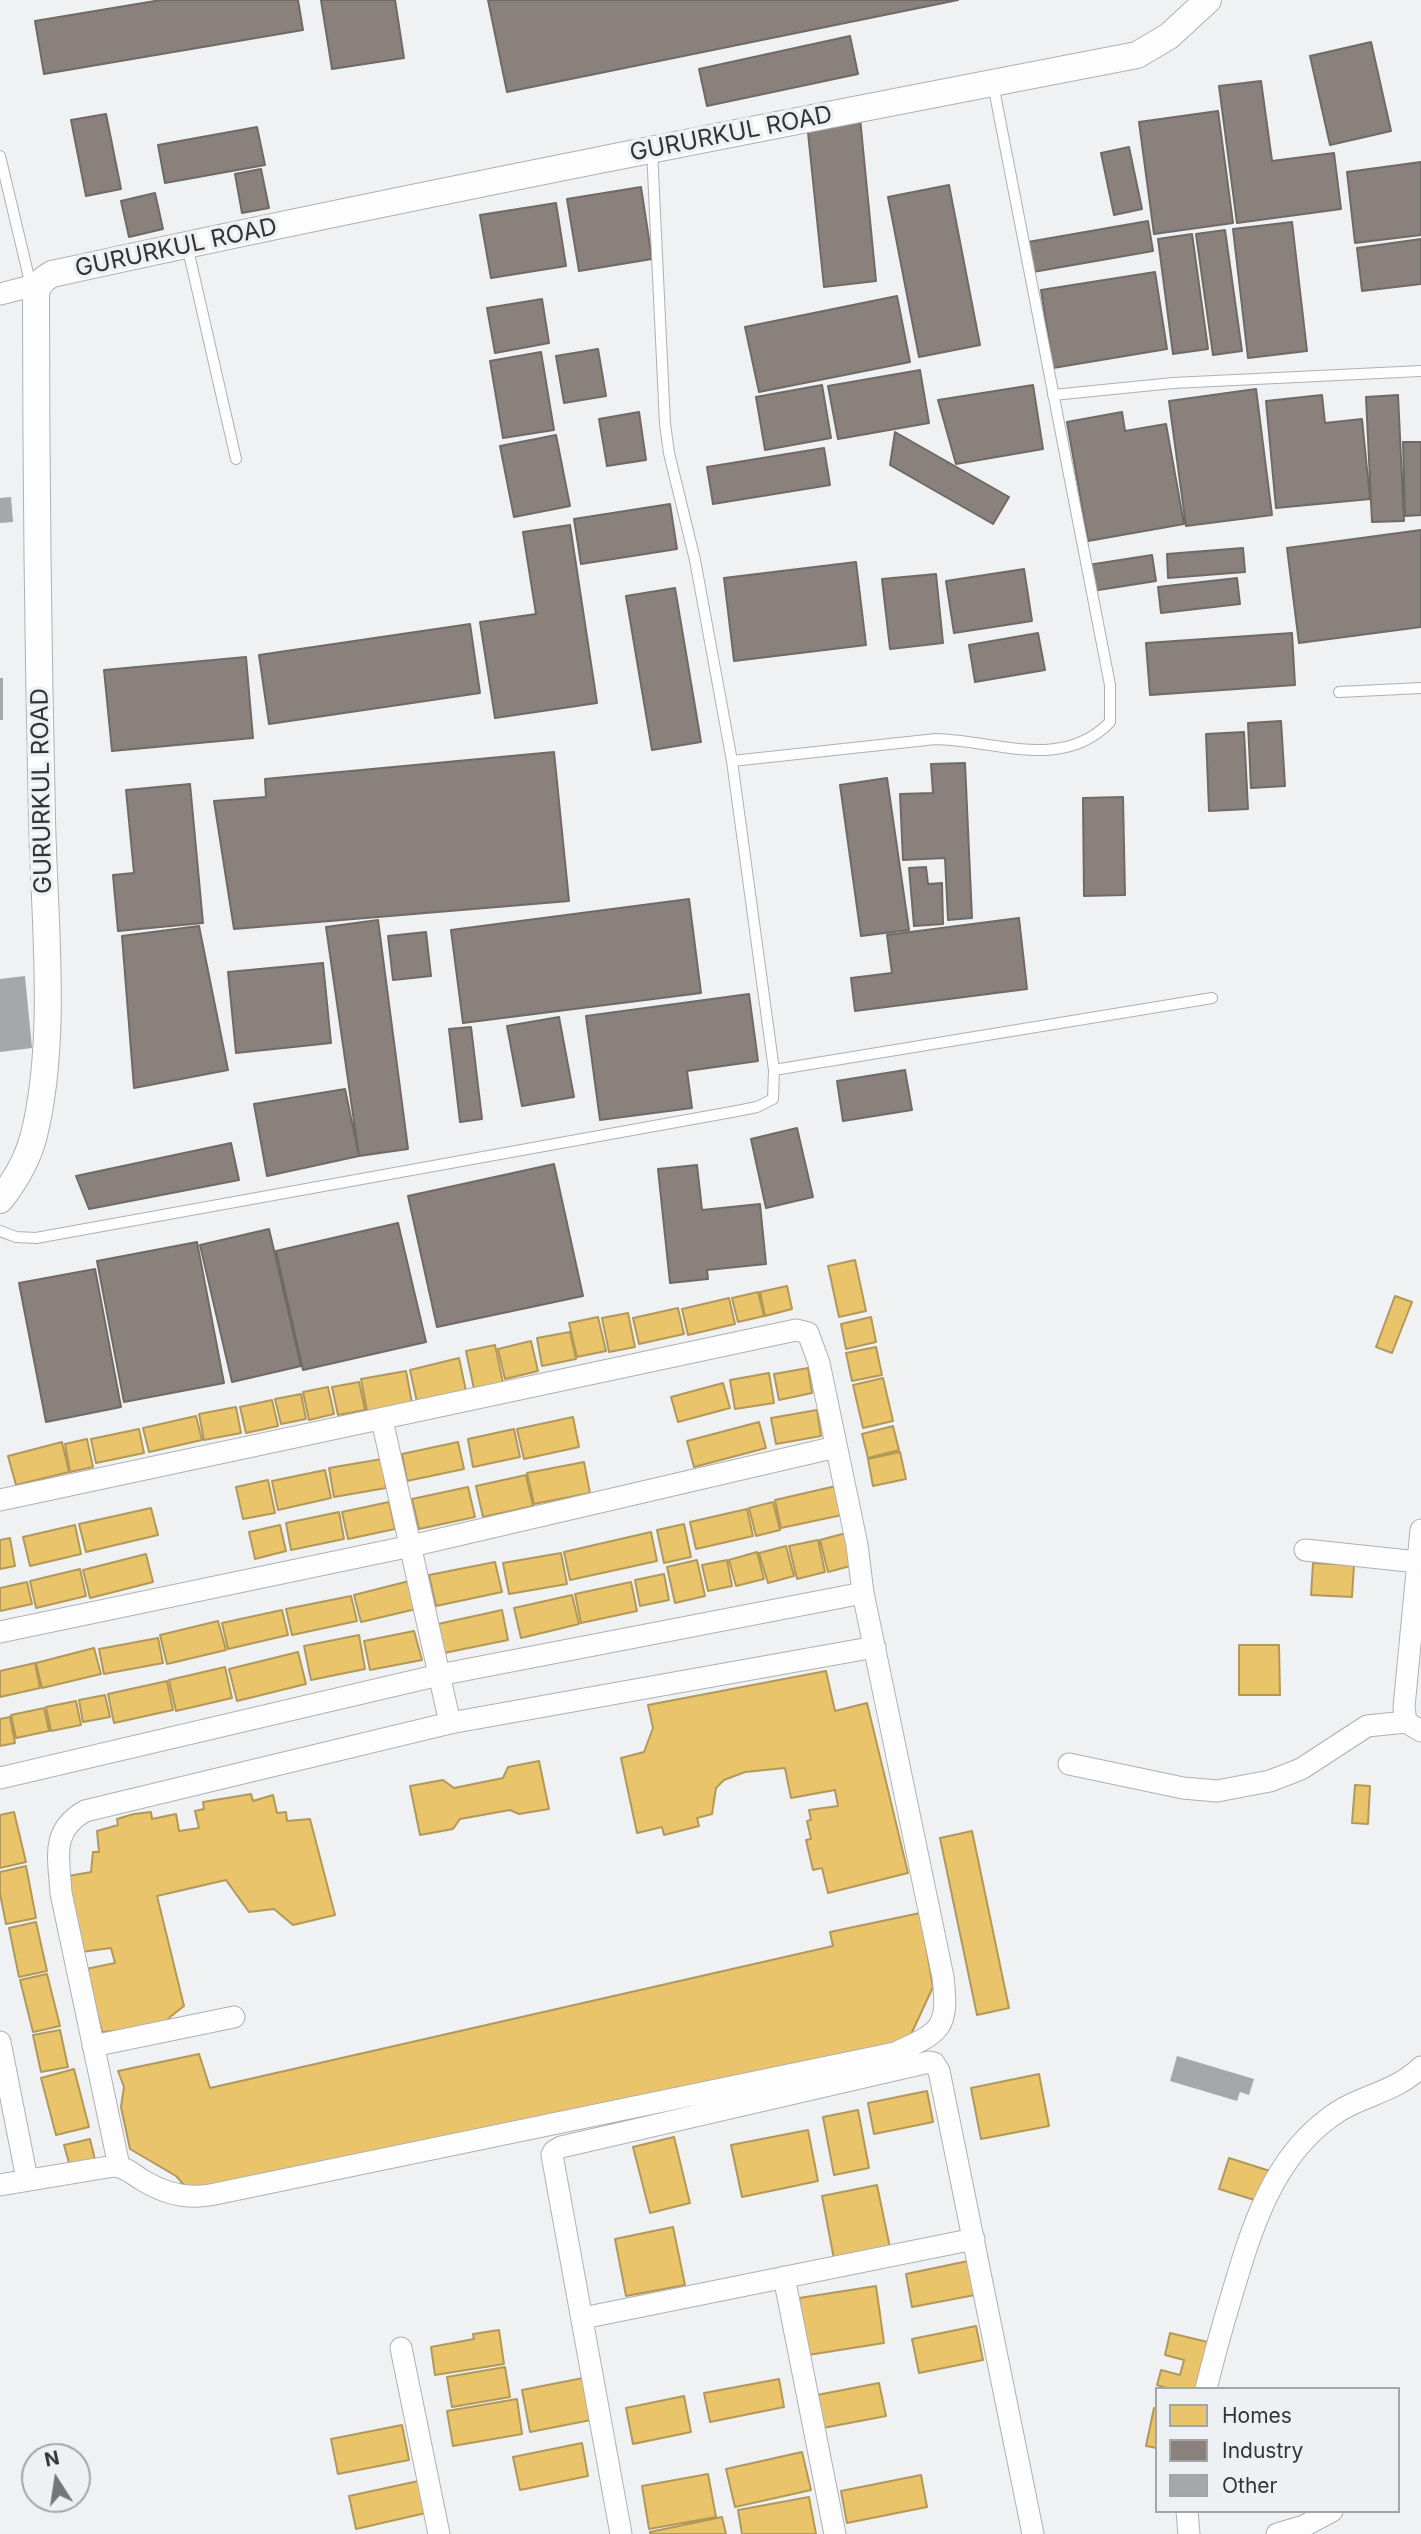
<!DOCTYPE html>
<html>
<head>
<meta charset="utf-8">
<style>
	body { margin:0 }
	#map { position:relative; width:1421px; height:2534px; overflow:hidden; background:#eff1f3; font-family:Inter,sans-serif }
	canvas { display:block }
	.legend { position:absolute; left:1155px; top:2387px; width:245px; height:126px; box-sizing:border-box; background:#eef1f4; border:2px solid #a3a5a8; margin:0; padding:9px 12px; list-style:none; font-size:21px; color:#333435 }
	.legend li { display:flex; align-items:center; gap:14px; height:35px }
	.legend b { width:35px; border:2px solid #a3a5a8 }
	.north { position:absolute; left:21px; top:2443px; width:70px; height:70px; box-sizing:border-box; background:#eef1f4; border:2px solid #a3a5a8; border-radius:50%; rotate:348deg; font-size:19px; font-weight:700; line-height:28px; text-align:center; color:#333435 }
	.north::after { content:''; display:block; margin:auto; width:24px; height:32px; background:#757678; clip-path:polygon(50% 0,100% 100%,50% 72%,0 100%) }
</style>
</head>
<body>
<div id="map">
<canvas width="1421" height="2534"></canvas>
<ul class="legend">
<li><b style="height:19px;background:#e9c46a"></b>Homes</li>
<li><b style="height:19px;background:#8a817c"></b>Industry</li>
<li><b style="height:19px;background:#a6a7a8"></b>Other</li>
</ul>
<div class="north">N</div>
</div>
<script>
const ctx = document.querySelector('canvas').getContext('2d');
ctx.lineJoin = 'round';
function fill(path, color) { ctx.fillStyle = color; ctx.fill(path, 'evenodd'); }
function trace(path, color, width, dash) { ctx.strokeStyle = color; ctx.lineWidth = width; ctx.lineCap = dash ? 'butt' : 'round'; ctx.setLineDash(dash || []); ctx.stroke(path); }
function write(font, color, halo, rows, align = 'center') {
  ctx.font = font + ' Inter,sans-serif'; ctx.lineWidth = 7; ctx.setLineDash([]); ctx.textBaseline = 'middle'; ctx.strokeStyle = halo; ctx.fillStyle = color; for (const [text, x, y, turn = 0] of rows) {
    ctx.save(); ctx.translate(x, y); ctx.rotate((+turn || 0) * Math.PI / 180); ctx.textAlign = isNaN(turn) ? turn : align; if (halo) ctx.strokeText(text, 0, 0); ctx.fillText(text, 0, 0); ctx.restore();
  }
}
const homes = new Path2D(`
	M855,1260l11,51 -27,6 -11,-51z
	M787,1286l5,23 -27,7 -5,-24z
	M758,1292l6,24 -26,6 -6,-24z
	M1395,1296l17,6 -20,51 -16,-6z
	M729,1298l6,26 -47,11 -6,-26z
	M678,1308l6,26 -45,10 -6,-26z
	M628,1313l7,34 -26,5 -7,-34z
	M598,1317l8,34 -29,6 -8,-34z
	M871,1317l5,25 -30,7 -5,-25z
	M570,1332l6,27 -34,7 -5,-28z
	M531,1341l7,30 -33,8 -7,-30z
	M495,1345l8,38 -29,6 -8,-38z
	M876,1347l6,28 -30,6 -6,-28z
	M459,1358l7,33 -49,11 -7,-32z
	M808,1368l4,25 -33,7 -5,-26z
	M406,1371l6,32 -45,8 -6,-32z
	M769,1373l5,30 -39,6 -5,-29z
	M883,1378l10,43 -30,7 -10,-43z
	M359,1382l6,28 -27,5 -6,-28z
	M723,1383l7,25 -52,14 -7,-25z
	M328,1387l6,27 -25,6 -6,-28z
	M301,1394l5,25 -25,5 -6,-25z
	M272,1400l6,26 -32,7 -6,-26z
	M236,1407l5,26 -37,7 -5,-26z
	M817,1410l4,26 -45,8 -5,-26z
	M196,1416l6,24 -53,12 -6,-24z
	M573,1417l6,30 -55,12 -7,-30z
	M759,1422l7,26 -72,19 -7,-26z
	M893,1426l6,24 -31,8 -6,-24z
	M139,1429l5,24 -48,10 -5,-24z
	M514,1429l6,28 -47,10 -5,-28z
	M87,1439l6,28 -23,5 -5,-28z
	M62,1442l7,30 -53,13 -8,-29z
	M458,1442l6,27 -57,12 -5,-27z
	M900,1452l6,27 -33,7 -5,-27z
	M382,1459l4,29 -52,9 -5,-29z
	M584,1462l6,31 -56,11 -7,-31z
	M325,1470l6,28 -53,12 -6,-29z
	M526,1475l7,31 -50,11 -7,-31z
	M268,1480l7,33 -32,6 -7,-32z
	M836,1486l6,29 -61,13 -6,-28z
	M468,1487l7,30 -56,12 -7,-30z
	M389,1502l6,27 -47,10 -6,-27z
	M773,1502l7,28 -24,6 -7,-28z
	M151,1508l7,27 -72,17 -7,-28z
	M747,1509l6,27 -57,13 -6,-27z
	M339,1512l5,27 -53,11 -5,-27z
	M684,1524l7,33 -27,6 -7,-33z
	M75,1525l6,29 -51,12 -7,-29z
	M280,1525l6,26 -31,8 -6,-27z
	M651,1532l6,29 -87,19 -6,-28z
	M846,1533l8,32 -26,7 -8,-32z
	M10,1538l5,28 -15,3v-29z
	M818,1540l7,32 -28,7 -8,-33z
	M786,1546l8,30 -26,7 -9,-30z
	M757,1552l7,27 -28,7 -7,-26z
	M561,1553l6,31 -58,10 -6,-31z
	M146,1554l7,28 -63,16 -7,-28z
	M697,1560l8,36 -30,7 -8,-36z
	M727,1560l5,26 -24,5 -6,-26z
	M495,1562l7,30 -66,14 -7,-31z
	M1313,1563l41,2 -2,32 -41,-2z
	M80,1569l6,27 -50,12 -6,-27z
	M664,1574l5,26 -29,6 -5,-26z
	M409,1581l7,28 -55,13 -7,-27z
	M27,1582l5,22 -32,7v-23z
	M631,1582l6,29 -56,12 -6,-29z
	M572,1595l7,29 -58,14 -7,-30z
	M351,1596l6,25 -65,14 -6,-26z
	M282,1610l6,25 -60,14 -6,-26z
	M502,1610l6,30 -64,13 -6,-29z
	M218,1621l8,29 -59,14 -7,-29z
	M414,1631l8,29 -52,10 -6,-29z
	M359,1635l6,34 -54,11 -7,-34z
	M158,1638l5,25 -59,11 -5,-25z
	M1239,1645h40l1,50h-41z
	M94,1648l7,26 -59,14 -6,-25z
	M298,1652l8,32 -69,17 -8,-32z
	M35,1663l5,25 -40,9v-26z
	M225,1667l7,31 -56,13 -7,-31z
	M826,1671l9,40 32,-8 41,170 -80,20 -6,-25 -9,2 -7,-30 5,-1 -4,-18 4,-1 -2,-10 29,-4 -3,-16 -44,8 -6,-30 -40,4 -21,8 -8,8 -4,26 -15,4 2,8 -35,9 -2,-8 -25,6 -16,-75 23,-6 9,-24 -5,-23z
	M167,1681l6,29 -59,13 -6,-29z
	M105,1695l5,22 -27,5 -4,-22z
	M76,1701l5,24 -30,6 -5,-24z
	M44,1708l5,23 -33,7 -5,-23z
	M10,1717l5,26 -15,3v-27z
	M539,1761l10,48 -30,5 -9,-4 -50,9 -7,10 -33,6 -10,-49 33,-6 11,8 49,-10 5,-11z
	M1355,1785l15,1 -2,38 -16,-1z
	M251,1794l2,7 20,-6 4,18 9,-1 1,9 23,-2 25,96 -42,10 -19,-16 -25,3 -23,-32 -69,16 27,110 -14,11 -3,4 -22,7 -43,4 -16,-63 29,-6 -4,-15 -30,4 -18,-75 28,-5 2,-20h6l-2,-21 21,-6 -1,-6 17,-5 17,-2 1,7 24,-5 3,17 20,-3 -4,-17 9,-2 -1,-7z
	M14,1812l12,50 -26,6v-53z
	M972,1831l37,177 -32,7 -37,-177z
	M26,1866l10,52 -30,6 -6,-30v-22z
	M920,1913l13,74 -26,56 -714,152 -17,-19 -46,-27 -9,-42 3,-20 -6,-16 81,-17 11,34 623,-142 -3,-14z
	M36,1922l11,49 -28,6 -10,-49z
	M47,1974l13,52 -27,6 -13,-52z
	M60,2030l8,37 -27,5 -8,-37z
	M74,2069l15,58 -33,8 -15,-57z
	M1039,2074l10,52 -68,13 -10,-51z
	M927,2091l6,31 -59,12 -6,-31z
	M858,2110l11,58 -35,7 -11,-58z
	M808,2130l10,51 -76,16 -11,-52z
	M674,2137l16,66 -40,10 -17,-66z
	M90,2139l6,25 -25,6 -7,-25z
	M1229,2158l41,13 -9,31 -42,-13z
	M877,2185l13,63 -56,11 -12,-63z
	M673,2227l12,58 -59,11 -11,-57z
	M968,2261l7,34 -63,12 -6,-33z
	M876,2286l8,57 -76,12 -9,-57z
	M976,2326l7,34 -64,13 -7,-34z
	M499,2330l5,34 -69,11 -4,-28 43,-8 -1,-5z
	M1170,2333l46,11 -11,45h-35l-13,-4 4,-15 19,5 4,-15 -19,-5z
	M505,2367l5,30 -58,10 -5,-30z
	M583,2378l8,42 -61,12 -8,-42z
	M779,2379l5,28 -74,15 -6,-29z
	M879,2383l7,33 -63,12 -6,-33z
	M684,2396l7,36 -58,12 -7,-36z
	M517,2399l5,35 -69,12 -6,-35z
	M1154,2408l3,1v39l-11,-2z
	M402,2425l7,35 -71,14 -7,-35z
	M582,2443l6,33 -68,14 -7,-33z
	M802,2452l9,38 -76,17 -9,-38z
	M708,2474l8,43 -67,12 -7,-43z
	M921,2475l6,32 -80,16 -6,-32z
	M423,2480l7,32 -74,17 -7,-33z
	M809,2497l7,37h-74l-4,-24z
	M722,2517l4,17h-76v-2z`);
fill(homes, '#e9c46a');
trace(homes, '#b2995a', 2);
const industry = new Path2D(`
	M161,0h137l5,30 -259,44 -9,-53z
	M321,0h74l9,58 -72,11z
	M488,0h470l-451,92z
	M850,36l8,38 -151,32 -8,-37z
	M1371,42l20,89 -61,14 -20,-89z
	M1261,81l11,80 62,-8 7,56 -104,14 -18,-137z
	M1218,111l15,112 -79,11 -15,-112z
	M106,114l15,75 -35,7 -15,-76z
	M860,118l16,163 -52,6 -17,-164z
	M257,127l8,38 -100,18 -7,-38z
	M1129,147l13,62 -28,6 -13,-62z
	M1421,162v73l-66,8 -8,-71z
	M261,169l8,39 -27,5 -7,-39z
	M949,185l31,160 -61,12 -31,-160z
	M641,187l11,72 -73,12 -12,-72z
	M155,193l8,36 -34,8 -8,-36z
	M556,203l10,63 -75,12 -11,-63z
	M1148,221l5,30 -120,21 -5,-30z
	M1292,222l15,129 -59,7 -15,-129z
	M1225,230l17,121 -29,4 -17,-121z
	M1192,234l16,115 -35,5 -15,-115z
	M1421,239v45l-59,7 -5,-43z
	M1155,272l12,77 -114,19 -12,-78z
	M897,296l13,66 -151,30 -14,-65z
	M542,299l7,44 -54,10 -8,-45z
	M598,349l8,47 -42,7 -8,-47z
	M541,352l13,78 -51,8 -13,-77z
	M920,370l9,53 -91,16 -10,-53z
	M822,385l9,53 -66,12 -9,-53z
	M1033,385l10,64 -87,15 -18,-64z
	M1256,389l16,126 -86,11 -17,-125z
	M1322,395l3,28 37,-4 8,80 -94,9 -10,-107z
	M1398,395l6,126 -32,1 -6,-125z
	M639,412l7,48 -39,6 -8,-47z
	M1122,412l3,19 41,-7 18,100 -96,17 -21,-119z
	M895,432l114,65 -16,27 -103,-59z
	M556,435l14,71 -56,11 -14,-71z
	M1403,442h18v73l-16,1z
	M824,448l6,37 -117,19 -6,-37z
	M670,504l7,45 -96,15 -7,-45z
	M570,525l27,178 -102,15 -15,-96 56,-8 -13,-82z
	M1421,530v97l-122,16 -12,-95z
	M1243,548l2,24 -77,6 -1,-24z
	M1152,555l4,26 -64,10 -4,-26z
	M856,562l10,83 -132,16 -10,-83z
	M1024,569l8,52 -78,12 -8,-52z
	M936,574l7,69 -53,6 -8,-70z
	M1237,578l3,26 -79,9 -3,-26z
	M675,588l26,154 -49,8 -26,-154z
	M470,624l10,69 -211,31 -10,-69z
	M1038,633l7,37 -70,12 -6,-37z
	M1292,633l3,52 -145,10 -4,-52z
	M246,657l7,81 -141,13 -8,-81z
	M1281,721l4,65 -34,2 -3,-65z
	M1244,732l4,77 -39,2 -3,-77z
	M554,752l15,149 -335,28 -20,-128 52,-4 -1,-18z
	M965,763l7,155 -24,2 -3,-62 -42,2 -3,-66 33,-1 -2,-29z
	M887,778l22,152 -48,6 -21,-151z
	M190,784l13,139 -85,8 -5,-56 21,-2 -8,-83z
	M1123,797l2,98 -41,1 -1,-98z
	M926,867l2,17 14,-1 1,41 -29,2 -5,-58z
	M689,899l12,94 -238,30 -12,-93z
	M1019,918l8,71 -172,22 -4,-33 41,-5 -5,-38z
	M378,920l30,229 -49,7 -33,-229z
	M199,926l29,144 -94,18 -12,-152z
	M426,932l5,44 -38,4 -5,-44z
	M323,963l8,80 -95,10 -8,-81z
	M749,994l9,67 -71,10 5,37 -92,12 -14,-104z
	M559,1017l15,80 -52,9 -15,-80z
	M471,1027l11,92 -22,3 -11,-93z
	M905,1070l7,40 -69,11 -6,-40z
	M345,1089l14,67 -92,20 -13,-72z
	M797,1128l16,69 -47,11 -15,-69z
	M231,1143l8,37 -150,29 -13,-33z
	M554,1164l29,132 -146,31 -29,-131z
	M697,1165l5,45 58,-6 6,60 -59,6 1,9 -38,4 -12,-114z
	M398,1223l28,119 -123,28 -27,-119z
	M269,1229l32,137 -69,16 -32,-137z
	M197,1242l27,141 -100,19 -27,-141z
	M95,1269l26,138 -75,15 -27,-139z`);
fill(industry, '#8a817c');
trace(industry, '#706a67', 2);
fill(new Path2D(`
	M11,497l2,25 -13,1v-25z
	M0,678h3v42h-3z
	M25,976l7,72 -32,4v-73z
	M1177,2056l77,23 -5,16 -9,-3 -3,9 -67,-20z`), '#a6a7a8');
const service = new Path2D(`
	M0,156l31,130
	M187,245l49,214
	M1053,395l120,-12 248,-12
	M1339,692l82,-4
	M732,761l204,-22c58,1 126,33 174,-17v-37l-117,-601
	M774,1070l438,-72
	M0,1231l16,6 20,1 701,-127 20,-4 16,-8 1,-29 -42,-309 -37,-201 -26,-107 -4,-29 -13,-274`);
const minor = new Path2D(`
	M0,294l39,-10
	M382,1420l68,303
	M0,1500l796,-170 12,3 11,30 38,182 6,48 80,384c6,52 -2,55 -48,76l-685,142c-23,4 -46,-2 -66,-14 -11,-6 -17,-14 -30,-15l-114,19
	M1421,1530l-17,177 2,15 15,9
	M1305,1550l113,12
	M0,1632l411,-86 425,-99
	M1069,1764l114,24 34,3 53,-10 31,-12 66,-43 39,-4
	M0,1778l439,-103 424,-82
	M0,2042l27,137
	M93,2046l141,-29
	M119,2166l-58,-273c-2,-35 -11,-62 24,-82l365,-88 425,-76
	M784,2277l51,257
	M583,2318l391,-79
	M401,2348l38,186
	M1206,2389c8,-33 17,-65 27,-98 19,-64 40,-132 96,-173 29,-23 65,-24 92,-51
	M1187,2511l2,23
	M621,2534l-69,-379 2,-4 7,-4 368,-85 5,1 5,8 94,463
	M1277,2534l27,-8 28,-15`);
const tertiary = new Path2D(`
	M0,1200c15,-19 28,-41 34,-65 24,-98 10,-217 8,-317 -4,-175 -6,-350 -6,-525 3,-10 7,-14 16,-19 361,-79 723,-149 1085,-219l32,-19 39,-36`);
trace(service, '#afb0b2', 12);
trace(minor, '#afb0b2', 23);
trace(tertiary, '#afb0b2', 28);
trace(service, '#fdfdfd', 10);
trace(minor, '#fdfdfd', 21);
trace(tertiary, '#fdfdfd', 26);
write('24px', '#333435', '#eef1f4', [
	["GURURKUL ROAD",731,134,-11],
	["GURURKUL ROAD",176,248,-12],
	["GURURKUL ROAD",42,791,-91]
]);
</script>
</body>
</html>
